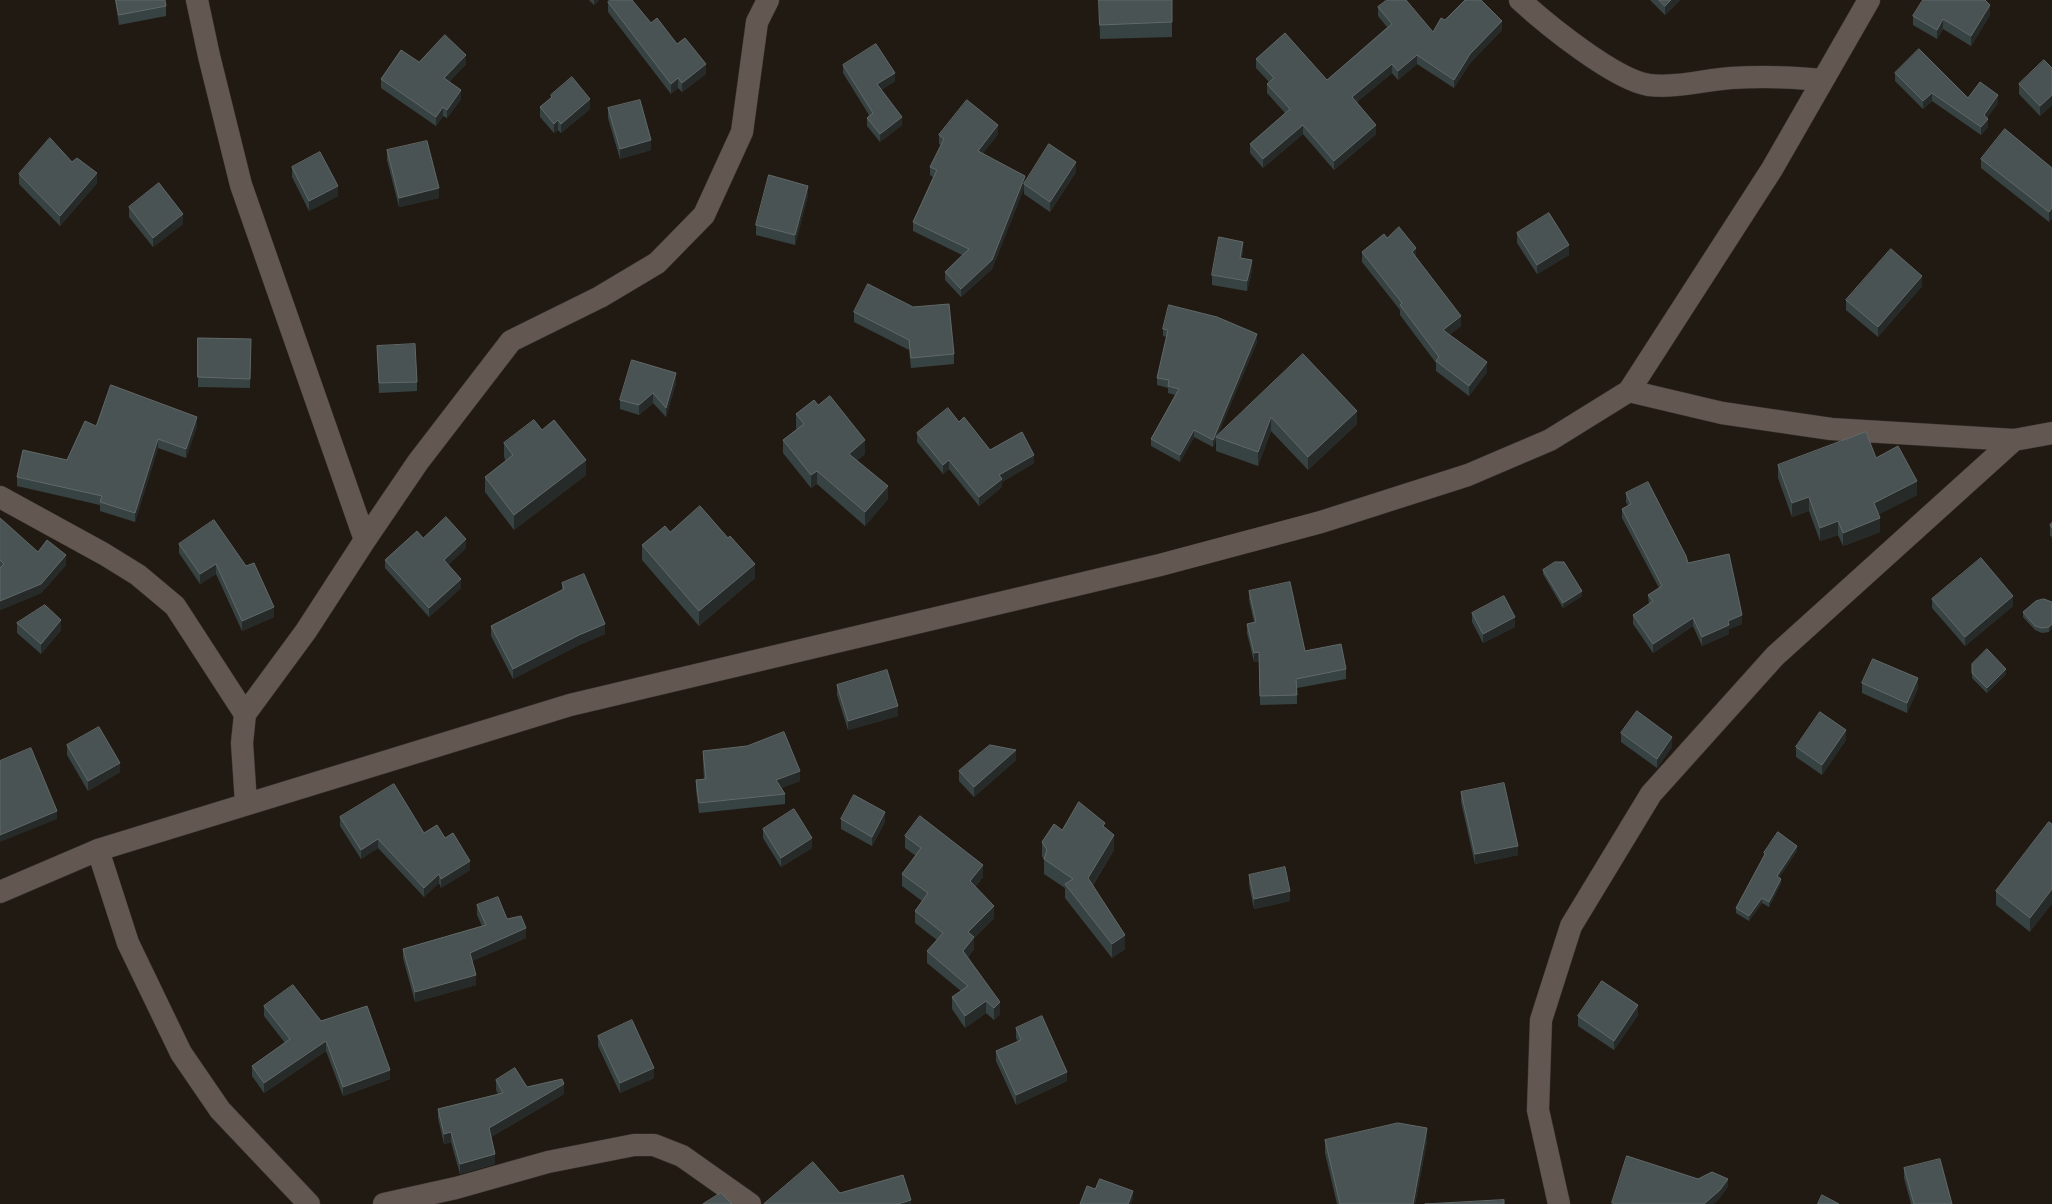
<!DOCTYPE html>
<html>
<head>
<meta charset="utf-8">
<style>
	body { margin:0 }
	canvas { display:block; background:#211a13 }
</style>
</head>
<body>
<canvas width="2052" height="1204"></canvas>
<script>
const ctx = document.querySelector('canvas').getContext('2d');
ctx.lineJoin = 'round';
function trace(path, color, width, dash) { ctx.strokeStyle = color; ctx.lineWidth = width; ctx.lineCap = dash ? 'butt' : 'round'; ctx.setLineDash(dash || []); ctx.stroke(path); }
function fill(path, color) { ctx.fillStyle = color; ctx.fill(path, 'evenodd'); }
const minor = new Path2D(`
	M197,0l12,56 32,129 124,355 -59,91 -61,83 -3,29 4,60
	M1520,0c26,24 95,80 129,85 27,3 55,-5 82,-7 30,-2 61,-1 91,2
	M1629,391l93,22 109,16 183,11 38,-7
	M0,497l104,57 34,21 37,31 70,108
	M365,540l53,-78 93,-121 89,-44 57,-34 47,-48 38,-83 15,-110 11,-22
	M98,850l30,93 53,110 39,57 89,94
	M0,892l98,-42 472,-145 590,-140 161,-43 147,-47 82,-35 79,-49 143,-222 97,-169
	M384,1204l72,-16 92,-26 86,-17h20l28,11 68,48
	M1559,1204l-21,-94 3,-90 30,-94 80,-132 124,-138 239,-216`);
trace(minor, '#3a3431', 23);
trace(minor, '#625851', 22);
fill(new Path2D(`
	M115,0h50l1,6v10l-47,9z
	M589,0h10l-5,5z
	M1099,0h73v37l-72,2z
	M1650,0h30l-15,15z
	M608,2l43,21 26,21 29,30 -24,18 -4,-4 -7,6 -63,-82z
	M1378,7l55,25 12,-12 57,10 -32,33 -16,25 -37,-24 -19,16 -6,-7 -35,29 19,32 -42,36 -31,-36 -40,34 -13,-15v-9l35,-31 -18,-20v-9l2,-2 -13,-14v-9l71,21 60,-53 -9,-11z
	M1990,15l-19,31 -28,-17 -6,10 -24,-14v-9z
	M419,62l47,2 -17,18 12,17 -14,19 -4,-2 -7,10 -55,-38v-9z
	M843,65l52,16 -14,9 21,35 -22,17 -13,-16v-8l2,-3 -26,-42z
	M2052,68v37l-12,11 -21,-22v-10z
	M1895,73l73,25 30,5 -11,15 1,9 -7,8 -49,-34 -9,8 -28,-28z
	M551,95l39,14 -29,24 -3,-3 -4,3 -14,-16v-10l11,-9z
	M608,108l43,42 -31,9 -12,-41z
	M998,134l-15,19 42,30 51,-11 -26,40 -26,-18v-6l-32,81 -31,28 -16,-17v-8l17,-17 -49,-24v-9l20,-45 -3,-2v-8l11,-22 -2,-1v-9z
	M387,150l52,48 -40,9 -12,-47z
	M1981,159l71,9v50l-3,4 -68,-54z
	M72,162l25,21 -37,43 -41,-42v-10z
	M292,167l46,29 -29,15 -17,-34z
	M808,195l-13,50 -39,-10v-10z
	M129,207l54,17 -30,23 -24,-30z
	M1517,233l52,22 -32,19 -20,-31z
	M1387,238l29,19 45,69 -12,9 38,37 -18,24 -33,-25v-8l-36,-48v-5l-38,-48v-10z
	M1243,251l-1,7 10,12 -5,21 -35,-6v-10z
	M1922,286l-44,51 -32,-27v-10z
	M913,307l41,47v10l-43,4 -2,-18 -55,-28v-10z
	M1163,329l94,13 -40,94 86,-82 54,70 -49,46 -37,-39 -13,35 -42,-15v-12l-3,8 -19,-10 -14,25 -29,-16v-7l24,-44 -7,-2v-5l-11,-3v-7l10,-41 -4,-1z
	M198,338l53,1 -1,49 -52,-1z
	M377,346l40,36v9l-38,2z
	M676,383l-10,34 -13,-14 -14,12 -19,-6v-9z
	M818,405l47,49 -8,6 31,39 -23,27 -48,-42 -6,4 -28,-35v-13l14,-11 -1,-1v-14z
	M959,422l31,28 44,13 -32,19v5l-23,19 -30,-37 -6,5 -26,-32v-9z
	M96,426h101l-11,32 -28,-10 -23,74 -35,-11v-6l-83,-19v-9l50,-17z
	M504,443l82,32 -72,55 -29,-38v-15l21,-16 -2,-4z
	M1876,458l41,37 -38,19 1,18 -37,14 -5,-11 -18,6 -11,-30 -17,6 -14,-39v-13z
	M1626,493l62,70 54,61 -13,5v5l-27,12 -9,-20 -40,27 -20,-29v-9l16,-11 -1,-9 11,-7 -37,-70v-9l6,-3 -2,-4z
	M0,518l38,34 28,13 -25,28 -41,17z
	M2052,523v15l-2,-3v-10z
	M670,532l85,46 -56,48 -57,-66v-15z
	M423,538l43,10 -18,17 13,23 -32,29 -44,-49v-8z
	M179,544l67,22 28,51 -32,14 -26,-57 -16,10 -21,-31z
	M1543,570l39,26 -19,12 -20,-34z
	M562,583l43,51 -26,11 -66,34 -22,-43v-10l71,-36z
	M1249,591l56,60 41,18v10l-49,9v16l-37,1 -1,-44 -5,1 -7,-29v-9l7,-2 -5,-22z
	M1932,599l81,7 -48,40 -33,-38z
	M2052,602l-3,30 -7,1 -7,-3 -12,-13v-5z
	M1472,613l43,14 -32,16 -11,-21z
	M17,623l44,7 -20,24 -24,-21z
	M1972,664l34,10 -19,19 -15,-15z
	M1862,683l56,5 -11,25 -45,-20z
	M837,685l61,31 -50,14 -11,-35z
	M1621,733l51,14 -15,21 -36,-26z
	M1846,740l-24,35 -26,-18v-10z
	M67,745l53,27 -32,19 -21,-36z
	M703,751l97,30 -19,7 4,6v10l-86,9 -3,-23v-10l8,-1 -1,-18z
	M1016,760l-42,37 -15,-16v-10z
	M1461,792l57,63 -43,9 -14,-62z
	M340,817l84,16 21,5 25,32 -29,18 -2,-5 -15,14 -46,-49 -17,11 -21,-33z
	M841,819l44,3 -13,24 -31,-17z
	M2049,822l-19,110 -34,-27v-14z
	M1105,827l9,23 -21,35 32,64 -13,9 -47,-60v-10l-21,-14v-14l-2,-4v-14l20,-12z
	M763,829l49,19 -31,19 -18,-29z
	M905,836l78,41 -8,10 19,31 -20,20v11l-6,8 32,57 -6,6 -8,-7 -21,15 -13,-19v-12l9,-6 -34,-28v-12l10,-11 -22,-17v-12l7,-10 -20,-15v-12l14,-18 -11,-8z
	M1797,851l-18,26 2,6 -12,24 -7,-4 -13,18 -13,-8v-5l28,-50v-5z
	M1249,875l41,26 -36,8 -5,-24z
	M477,905l30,14 19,19 -54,23 4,24 -61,17 -12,-44v-9l79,-23 -5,-11z
	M264,1006l57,15 69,58 -47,17 -17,-45 -62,42 -12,-17v-10l33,-23 -21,-27z
	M1638,1015l-24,35 -36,-24v-10z
	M1016,1028l51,53 -51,24 -20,-44v-10l22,-9 -2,-4z
	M598,1036l56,42 -34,15 -22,-47z
	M496,1080l31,7 37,7 -73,43 4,27 -35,10 -9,-32 -7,2 -6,-26v-9l60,-15 -2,-4z
	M1325,1140l102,1 -12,63h-78l-12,-51z
	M1904,1168l48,36h-41l-7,-26z`), '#374243');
fill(new Path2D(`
	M594,0h5l-5,5z
	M1671,0h9l-15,15v-9z
	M1990,5v10l-19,31v-10z
	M1943,19v10l-6,10v-9z
	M1502,21v9l-32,33 -16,25v-8l16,-26z
	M466,55v9l-22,23v-9z
	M1417,55v9l-19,16v-9z
	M706,64v10l-24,18v-9z
	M1392,64v9l-40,33v-9z
	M895,73v8l-18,12v-9z
	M678,78v10l-7,6v-10z
	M461,90v9l-14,19v-8z
	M1932,93v8l-9,8v-8z
	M1998,95v8l-14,20v-8z
	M2052,95v10l-12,11v-10z
	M590,99v10l-29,24v-9z
	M443,107v9l-7,10v-9z
	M902,117v8l-22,17v-8z
	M1988,119v8l-7,8v-8z
	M558,120v10l-4,3v-9z
	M998,125v9l-20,26v-9z
	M1303,125v9l-40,34v-9z
	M1376,125v9l-42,36v-9z
	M651,140v10l-31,9v-10z
	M1076,162v10l-26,40v-10z
	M97,173v10l-37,43v-10z
	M1025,176v9l-1,-1v4l-32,81 -31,28v-8z
	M338,186v10l-29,15v-10z
	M808,186v9l-13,50v-10z
	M439,188v10l-40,9v-9z
	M2052,208v10l-3,4v-10z
	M183,214v10l-30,23v-9z
	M1243,242v9l-3,17v-10z
	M1569,245v10l-32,19v-9z
	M1416,248v10l-4,-6z
	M1252,260v10l-5,21v-10z
	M1922,276v10l-44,51v-10z
	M1461,316v10l-18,14v-10z
	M1257,334v8l-40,95h-1l-3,10v-7z
	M1487,362v10l-18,24v-10z
	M676,373v10l-10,34v-9z
	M653,393v10l-14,12v-10z
	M1357,411v13l-49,46v-13z
	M197,417v9l-11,32v-9z
	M1271,417v14l-13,35v-14z
	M1194,430v7l-14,25v-7z
	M158,439v9l-23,74v-9z
	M865,440v14l-16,13v-13z
	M1034,455v8l-32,19v5l-23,19v-9l20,-22z
	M586,460v15l-72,55v-15z
	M949,460v9l-6,5v-9z
	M817,471v13l-6,4v-13z
	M1917,481v14l-43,22v-14z
	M888,486v13l-23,27v-14z
	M1809,497v14l-17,6v-14z
	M1880,518v14l-37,14v-13z
	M1838,521v14l-18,6v-13z
	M466,539v9l-22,21v-9z
	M66,555v10l-25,28 -41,17v-9z
	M216,564v10l-16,10v-10z
	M755,564v14l-56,48v-15z
	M461,579v9l-32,29v-9z
	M1582,591v5l-19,12v-5z
	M2013,596v10l-48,40v-9z
	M274,607v10l-32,14v-10z
	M1742,615v9l-13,5v5l-27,12v-9l26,-16z
	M1515,617v10l-32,16v-9z
	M1693,618v8l-40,27v-9z
	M61,620v10l-20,24v-10z
	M605,624v10l-26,11 -66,34v-10l66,-34z
	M2052,624v5l-3,3v-5z
	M1259,652v9l-5,1v-9z
	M2006,669v5l-19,19v-5z
	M1918,678v10l-11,25v-10z
	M898,706v10l-50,14v-9z
	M1846,730v10l-24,35v-10z
	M1672,737v10l-15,21v-9z
	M1016,750v10l-42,37v-10z
	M120,763v9l-32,19v-10z
	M800,771v10l-24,9v-10z
	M57,811v8l-57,23v-7z
	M885,812v10l-13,24v-9z
	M1114,835v15l-26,42v-14z
	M812,838v10l-31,19v-9z
	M378,839v9l-17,11v-9z
	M1518,846v9l-43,9v-10z
	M1797,846v5l-20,30v-5z
	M470,861v9l-29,18v-9z
	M983,865v12l-13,16v-12z
	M439,874v9l-15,14v-9z
	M1781,879v4l-12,24v-5z
	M2052,889v15l-22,28v-14z
	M1290,891v10l-36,8v-10z
	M1762,898v5l-13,18v-5z
	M994,906v12l-20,20v11l-11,14v-12l5,-19z
	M526,928v10l-56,24v-9z
	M1125,935v14l-13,9v-14z
	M476,975v10l-61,17v-10z
	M986,1001v12l-21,15v-12z
	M1000,1002v12l-6,6v-12z
	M1638,1005v10l-24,35v-9z
	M326,1041v10l-62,42v-10z
	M654,1068v10l-34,15v-10z
	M390,1070v9l-47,17v-9z
	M1067,1072v9l-51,24v-10z
	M564,1084v10l-75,44v-10z
	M1427,1128v13l-12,63h-2z
	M451,1132v10l-7,2v-10z
	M495,1154v10l-35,10v-10z
	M1728,1179v8l-8,11 -6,6h-10z
	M1133,1191v8l-2,5h-3z
	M911,1200v4h-13z`), '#262b29');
const building = new Path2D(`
	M116,0h49l1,6 -47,9z
	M610,0h22l19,23 6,-5 20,26 8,-6 21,26 -24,19 -4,-5 -7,6 -63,-82z
	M1099,0h73v22l-72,3z
	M1387,0h19l27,32 8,-14 4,2 20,-20h16l21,21 -32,33 -16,26 -37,-25 -19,16 -6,-7 -40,33 24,28 -42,36 -31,-36 -40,34 -13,-15 40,-35 -23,-25 7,-6 -18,-19 29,-26 42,47 65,-56 -14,-17z
	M1659,0h12l-6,6z
	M1923,0h62l5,5 -19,31 -28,-17 -6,11 -24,-14z
	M445,35l21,20 -22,23 17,12 -14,20 -4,-3 -7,10 -55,-38 20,-29 18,12z
	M876,44l19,29 -18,11 25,33 -22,17 -13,-16 6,-5 -30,-48z
	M1919,49l49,49 12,-16 18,13 -14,20 4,4 -7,8 -49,-34 -9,8 -28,-28z
	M2044,60l8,8v27l-12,11 -21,-22z
	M572,77l18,22 -29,25 -3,-4 -4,4 -14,-17 12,-10 -1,-2z
	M640,100l11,40 -31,9 -12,-41z
	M967,100l31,25 -20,26 47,25 -33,84 -31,29 -16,-17 24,-23 -56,-27 24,-52 -7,-3 14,-28 -5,-4z
	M2005,129l47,39v40l-3,4 -68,-53z
	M50,138l22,24 5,-4 20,15 -37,43 -41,-42z
	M427,141l12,47 -40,10 -12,-48z
	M1049,144l27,18 -26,40 -26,-18z
	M320,152l18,34 -29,15 -17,-34z
	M769,175l39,11 -13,49 -39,-10z
	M159,183l24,31 -30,24 -24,-31z
	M1549,213l20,32 -32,20 -20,-32z
	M1399,227l17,21 -4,4 49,64 -18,14 44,32 -18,24 -33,-25 3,-4 -39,-52 2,-2 -40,-51 22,-18 3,4z
	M1219,237l24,5 -3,16 12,2 -5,21 -35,-6z
	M1891,249l31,27 -44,51 -32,-27z
	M868,284l45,23 36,-3 5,50 -43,4 -2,-18 -55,-28z
	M1169,305l48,12 40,17 -44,106 -19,-10 -14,25 -29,-16 28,-50 -11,-3 1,-6 -12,-2 11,-48 -5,-1z
	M198,338l53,1 -1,40 -52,-2z
	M415,344l2,38 -38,1 -2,-37z
	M1303,354l54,57 -49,46 -37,-40 -13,35 -42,-15z
	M632,360l44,13 -10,35 -13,-15 -14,12 -19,-5z
	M111,385l86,32 -11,32 -28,-10 -23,74 -35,-11 2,-6 -85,-19 6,-27 44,10 18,-39 11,5z
	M830,396l35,44 -16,14 39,32 -23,26 -48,-41 -6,4 -28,-35 21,-16 -8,-10 18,-14 4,5z
	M948,408l11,14 5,-5 26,33 32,-18 12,23 -35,20 3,4 -23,18 -30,-37 -6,5 -26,-32z
	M534,420l8,10 12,-10 32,40 -72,55 -29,-38 28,-22 -9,-12z
	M1866,432l10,26 22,-12 19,35 -43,22 6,15 -37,15 -5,-12 -18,7 -11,-31 -17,6 -14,-38z
	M1648,482l38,74 2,7 41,-9 13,61 -14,6 1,4 -27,12 -9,-19 -40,26 -20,-29 20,-14 -5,-6 14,-9 -40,-77 9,-5 -5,-11z
	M700,506l28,32 2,-2 25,28 -56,47 -57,-66 23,-19 5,6z
	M446,517l20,22 -22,21 17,19 -32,29 -44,-48 32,-29 6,7z
	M0,518l38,34 9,-12 19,15 -25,29 -41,17v-33l4,-4 -4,-4z
	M214,520l32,46 8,-3 20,44 -32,14 -26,-57 -16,10 -21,-30z
	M2052,523v5l-2,-3z
	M1981,558l32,38 -48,41 -33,-38z
	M1555,562h9l18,29 -19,12 -20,-33z
	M584,574l21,50 -26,11 -66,34 -22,-43 73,-37 -2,-6z
	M1290,582l15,69 36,-7 5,25 -50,10 1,16 -37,1 -1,-44 -5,1 -7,-29 9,-2 -7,-31z
	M1504,596l11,21 -32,17 -11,-21z
	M2044,599l8,3v22l-3,3 -7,1 -7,-2 -12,-14 13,-11z
	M45,605l16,15 -20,24 -24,-21z
	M1987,649l19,20 -19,19 -15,-15v-9z
	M1873,659l45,19 -11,25 -45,-20z
	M887,670l11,36 -50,15 -11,-36z
	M1637,711l35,26 -15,22 -36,-26z
	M1820,712l26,18 -24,35 -26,-18z
	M99,727l21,36 -32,18 -21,-36z
	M784,732l16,39 -24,9 9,14 -86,9 -3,-23 10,-1 -3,-28 44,-5z
	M990,745l26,5 -42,37 -15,-16z
	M31,748l26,63 -57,24v-74z
	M1504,783l14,63 -43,8 -14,-62z
	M394,784l30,49 13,-8 8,13 8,-5 17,28 -29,18 -2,-5 -15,14 -46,-49 -17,11 -21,-33z
	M854,795l31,17 -13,25 -31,-18z
	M1079,802l26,21 -2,3 11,9 -26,43 37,57 -13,9 -47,-60 8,-5 -29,-20 3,-9 -5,-8 12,-18 8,6z
	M794,809l18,29 -31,20 -18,-29z
	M920,816l63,49 -13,16 24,25 -26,26 6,5 -11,14 37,51 -6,6 -8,-7 -21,15 -13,-19 16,-11 -41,-35 16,-18 -28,-22 13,-18 -26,-19 19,-26 -16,-12z
	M2049,822l3,2v65l-22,29 -34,-27z
	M1778,832l19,14 -20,30 4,3 -12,23 -7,-4 -13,18 -13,-8 29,-54 -1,-1z
	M1285,867l5,24 -36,8 -5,-24z
	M498,897l9,22 14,-3 5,12 -56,25 6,22 -61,17 -12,-43 83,-24 -9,-20z
	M1602,981l36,24 -24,36 -36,-25z
	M293,985l28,36 46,-15 23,64 -47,17 -17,-46 -62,42 -12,-17 38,-27 -26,-33z
	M1042,1016l25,56 -51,23 -20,-44 25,-11 -5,-12z
	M632,1020l22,48 -34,15 -22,-47z
	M515,1068l12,19 35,-8 2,5 -75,44 6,26 -35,10 -9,-32 -7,2 -6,-25 65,-16 -7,-13z
	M1398,1123l29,5 -14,76h-73l-15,-64z
	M1627,1156l71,23 14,-7 16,7 -8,11 -16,14h-88l-4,-1z
	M1940,1159l12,45h-38l-10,-36z
	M813,1162l27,31 63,-18 8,25 -13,4h-134z
	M1100,1179l33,12 -5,13h-48l7,-18 8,3z
	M721,1193l11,11h-29z
	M1822,1195l17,9h-21z
	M1504,1200v4h-79z`);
fill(building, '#495353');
trace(building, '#616868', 1);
</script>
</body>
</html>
